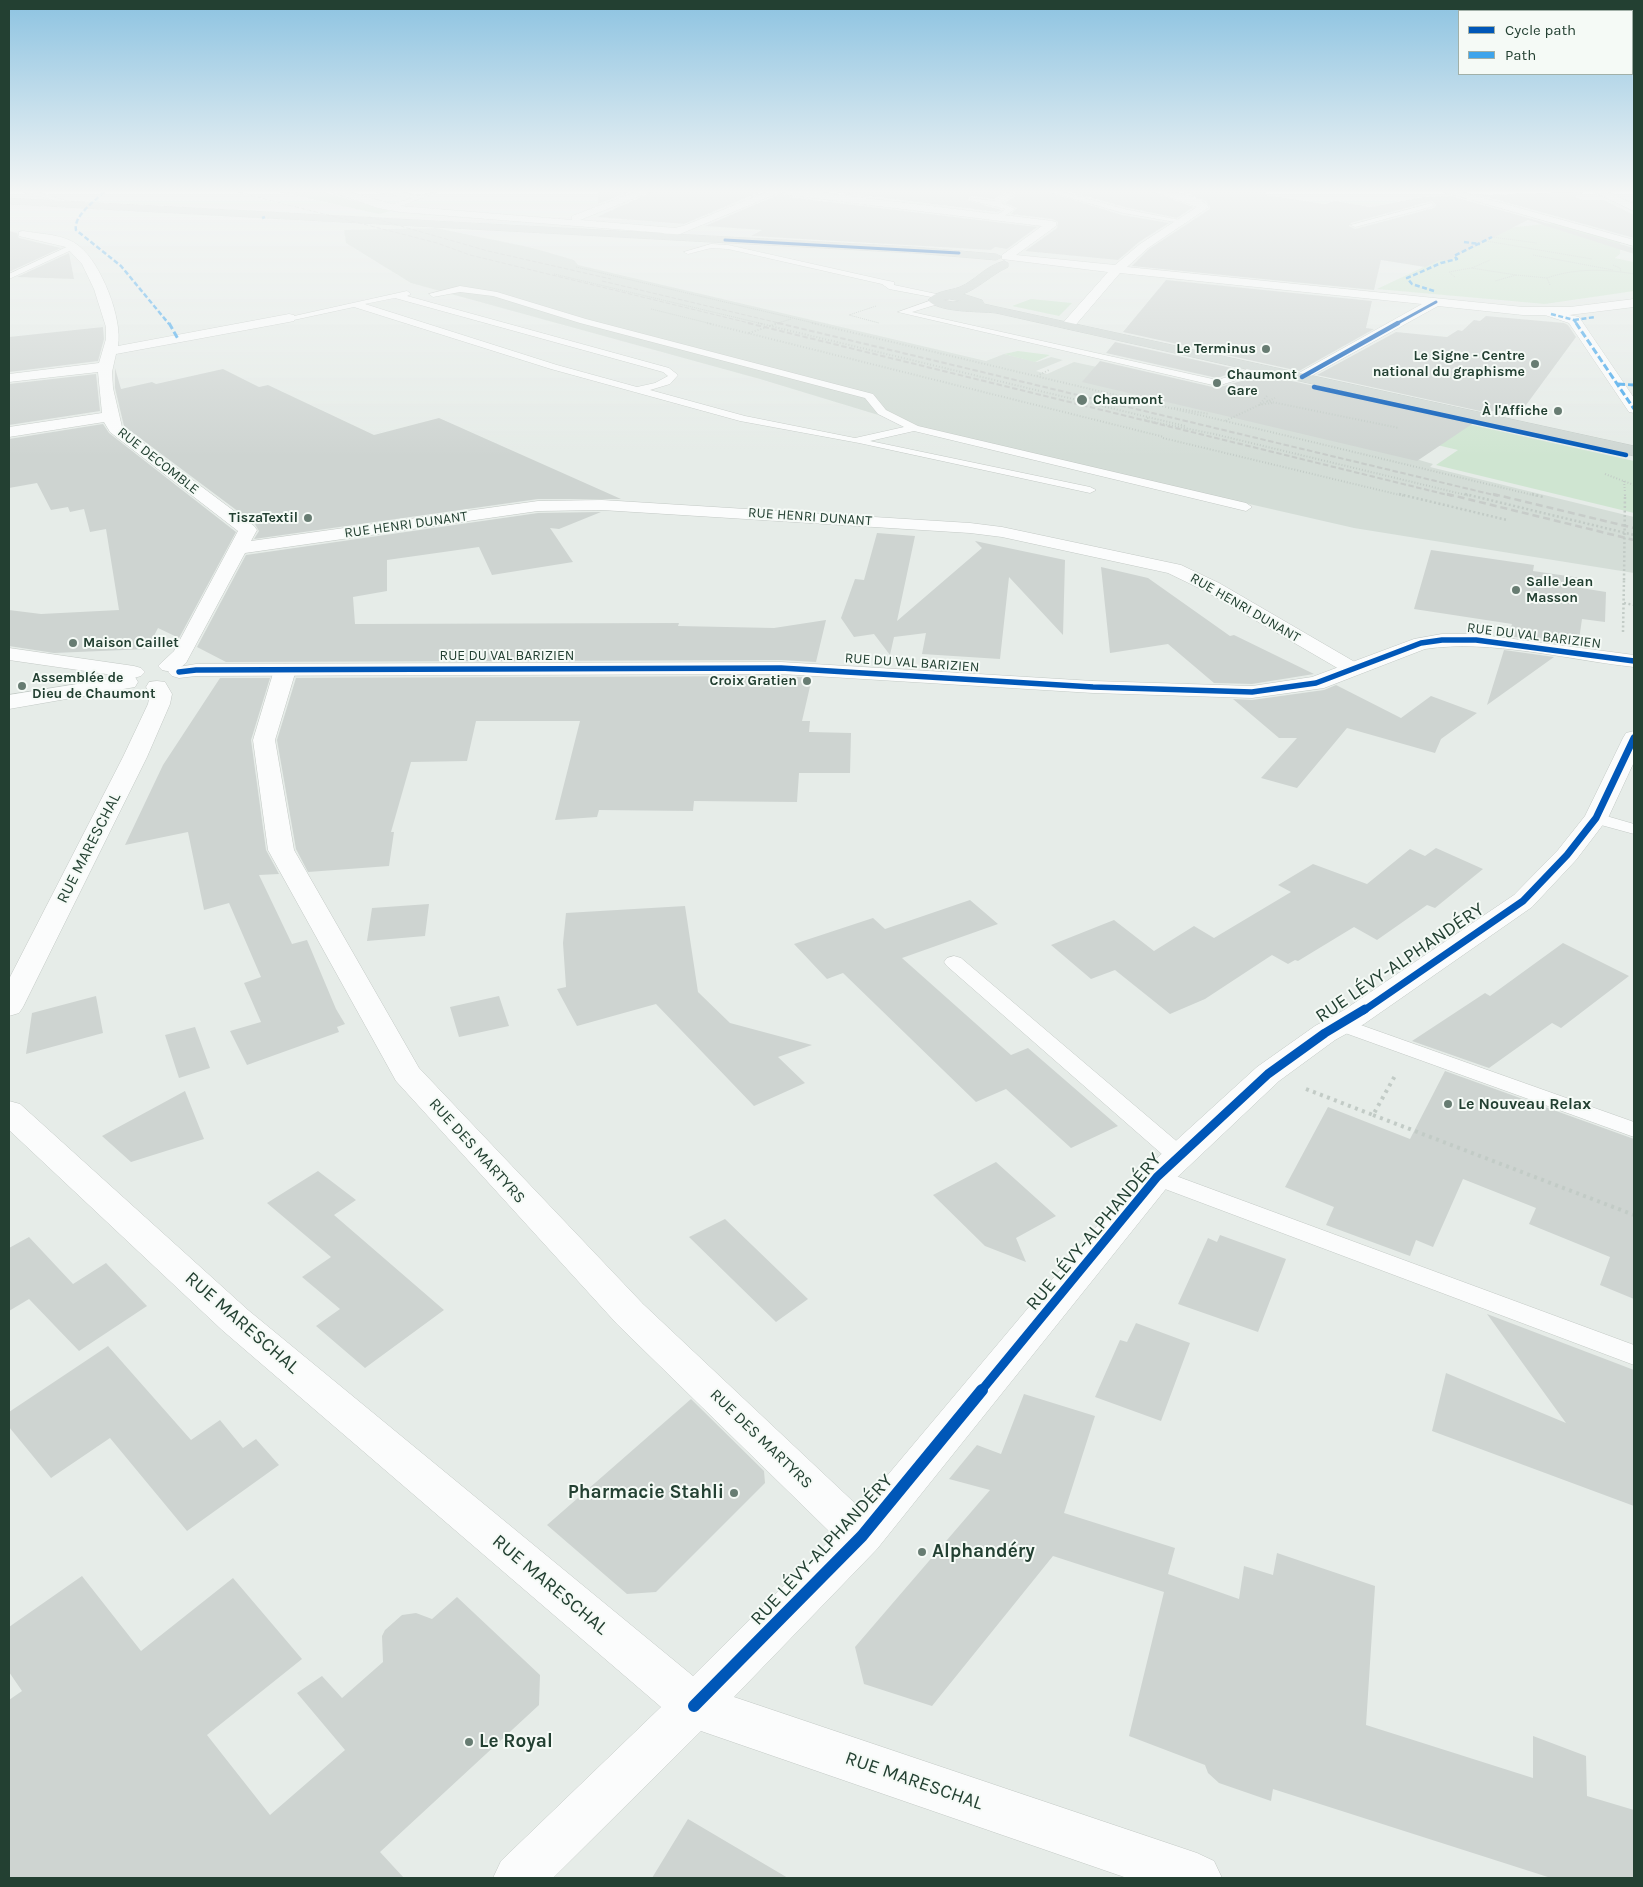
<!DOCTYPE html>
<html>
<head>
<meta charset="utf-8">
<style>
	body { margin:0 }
	#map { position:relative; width:1643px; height:1887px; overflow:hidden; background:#e6ece8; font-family:Karla,sans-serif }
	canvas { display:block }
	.frame { position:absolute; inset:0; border:10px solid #234032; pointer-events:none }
	.legend { position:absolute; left:1458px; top:10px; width:175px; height:65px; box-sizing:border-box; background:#f5faf6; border:1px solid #a1b0a8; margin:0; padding:6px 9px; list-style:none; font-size:15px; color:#234032 }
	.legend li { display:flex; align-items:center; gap:10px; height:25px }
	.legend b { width:25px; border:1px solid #a1b0a8 }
</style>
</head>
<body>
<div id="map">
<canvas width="1643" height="1887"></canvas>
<div class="frame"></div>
<ul class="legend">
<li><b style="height:6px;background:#0057b8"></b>Cycle path</li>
<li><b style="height:6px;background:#3ea4eb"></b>Path</li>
</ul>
</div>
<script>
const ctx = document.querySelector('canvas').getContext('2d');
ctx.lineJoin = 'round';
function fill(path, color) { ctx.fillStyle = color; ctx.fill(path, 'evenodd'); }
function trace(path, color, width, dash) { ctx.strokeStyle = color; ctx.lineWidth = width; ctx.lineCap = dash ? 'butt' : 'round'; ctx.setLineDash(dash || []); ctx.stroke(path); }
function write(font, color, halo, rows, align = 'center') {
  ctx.font = font + ' Karla,sans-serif'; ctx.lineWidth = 4; ctx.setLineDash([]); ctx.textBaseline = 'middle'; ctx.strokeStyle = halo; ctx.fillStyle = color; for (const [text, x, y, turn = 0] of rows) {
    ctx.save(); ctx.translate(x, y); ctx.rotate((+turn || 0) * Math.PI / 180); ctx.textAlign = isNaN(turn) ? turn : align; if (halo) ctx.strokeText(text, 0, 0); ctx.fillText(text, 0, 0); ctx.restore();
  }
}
fill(new Path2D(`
	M436,228l97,20 41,12 4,5 408,96 18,-7 33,8 14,-5 12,3 -27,11 11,3 27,-12 37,8 322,94 -3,3 204,50v56l-280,-45 -423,-97 -171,-52 -349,-96 -65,-40 -2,-13z`), '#d4ddd7');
fill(new Path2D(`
	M280,192h43l67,19 -11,3z
	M1552,223l68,19v12l-5,4 19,4v29l-89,13 -168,-15 89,-42 31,-18z
	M1031,299l41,4 -13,13 -47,-10z
	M1018,351l32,4 -15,7 -31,-8z
	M1310,389l324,72v52l-198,-48 22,-15 -76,-18z`), '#cfe5d1');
fill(new Path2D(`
	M598,192h30l-30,12z
	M652,192h108l-76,32 -87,-7z
	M836,192h169l-11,7 -22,-3 -5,4 34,10 -4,2z
	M1015,192h33l74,23 47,8 -30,19 -21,18 -93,-9 32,-23 1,-6 -6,-3 -41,-5 6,-6 -12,-5 10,-7z
	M1072,192h81l40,15 -16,11 -53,-11z
	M1184,192h82v3l58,9 11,-3 36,6 52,-10 28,-1 183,52v6l-106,-34 -81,41 -7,-1 -15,7 -44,-7 -7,30 -242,-24 17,-17 61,-40v-3l-5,-5zM1432,201l4,4 -2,3 -79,21 -6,-3 2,-3z
	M1583,192l-8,5 8,3h21l30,15v23l-154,-43z
	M782,193l6,4 249,30 -30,22 -12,-2 -4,3 -240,-14 11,-6 -57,-4z
	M9,231l8,2 2,5 42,10 -52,24z
	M69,253l5,26 -57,-2z
	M1166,280l206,21 -6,27 8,1 -75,42 -176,-39z
	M1486,316l78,7 4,2 8,12 -58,79 -26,-5 -3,2 -172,-38 79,-43 51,5 11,-7 4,1 12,-11 6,1z
	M103,327l1,12 -6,22 -89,11v-35z
	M1115,342l126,28 -24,8 -111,-25z
	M1100,361l117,27 28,-8 11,-7 219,49 -58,39 -335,-79z
	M115,368l6,21 31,-7 4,2 67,-15 36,18 9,-2 106,50 65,-17 182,81h-83l-284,40 5,-8 -4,-7 -131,-98 -9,-38z
	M96,374l4,37 -91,14v-41z
	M103,424l6,9 127,99 -57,106 -21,-10 -11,21 -93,4 -45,-7v-36l32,4 78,-4 -13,-81 -16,3 -6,-23 -14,3 -2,-5 -17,3 -14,-27 -28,5v-49z
	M601,512l-42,17 -9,-1 23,34 -81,13 -13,-28 -92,13v31l-34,6 2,27 324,-1 -1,3 96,2 52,-8 -10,42 -35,-2 -555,2 -29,-15 49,-92 292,-42z
	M877,533l38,3 -18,85 85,-73 -7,-7 90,19 -2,75 -54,-58 -9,82 -78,-5 4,-21 -32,4 -4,18 -16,-21 -20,3 -13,-19 14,-39 9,1z
	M1431,550l103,15 -1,6 48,7v10l25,4 -1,30 -23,-3 -3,21 -7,5 -64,-9 4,-12 -98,-15z
	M1101,567l47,11 82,58 4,-1 80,39 -62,10 -38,-1 -46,-39 -58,9z
	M1504,650l50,7 -67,48z
	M781,676l31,2 -10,43h8l-1,11 42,1 -1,40h-51l-2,29 -103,-1 -1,10 -94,-1 -2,7 -42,3 25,-99h-104l-9,40 -56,1 -20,70h3l-5,34 -81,6 -12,-23 -19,-109 19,-62z
	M220,678h50l-19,62 15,110 13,24 -20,1 33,69 15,-4 29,69 9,15 -8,3 2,5 -92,33 -17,-34 31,-9 -17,-39 17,-6 -32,-74 -25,7 -16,-78 -63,13 38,-80z
	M1336,685l65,33 30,-22 46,17 -36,26 -6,14 -88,-25 -50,60 -36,-10 36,-40h-18l-46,-39 19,1 72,-10z
	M1436,848l47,21 -48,39 -8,-3 -50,35 -23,-13 -56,34 -3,-1 -7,4 -16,-9 -67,44 -35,15 -55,-44 -24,9 -40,-34 63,-25 40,31 40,-25 20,12 77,-46 -13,-7 35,-21 54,20 43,-35 15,7z
	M970,900l28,24 -96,34 109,97 17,-7 90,78 -47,22 -65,-59 -30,13 -133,-129 -16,6 -33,-35 79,-26 12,11z
	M429,904l-4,32 -58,5 5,-33z
	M685,906l13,86 32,31 82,22 -34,12 27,26 -51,23 -98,-102 -79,22 -20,-37 9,-2 -3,-44 3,-30z
	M1563,943l66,33 -68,52 -9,-5 -63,45 -77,-27 73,-48 5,3z
	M96,996l7,37 -77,21 6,-41z
	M499,996l10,30 -50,11 -9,-30z
	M195,1027l15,41 -31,10 -14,-43z
	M1445,1071l189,68v160l-34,-14 10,-28 -81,-33 7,-16 -73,-29 -30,68 -17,-7 -6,16 -84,-31 8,-18 -49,-20 43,-80 82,32z
	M185,1091l19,48 -73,23 -29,-26z
	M996,1162l60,54 -40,22 10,24 -41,-16 -52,-51z
	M318,1171l38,29 -22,15 110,95 -79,58 -49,-42 24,-17 -38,-32 29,-20 -64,-54z
	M725,1219l83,80 -32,23 -87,-85z
	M1220,1235l66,24 -28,73 -80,-28 30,-66 9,4z
	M29,1237l44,47 33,-21 41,43 -68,45 -50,-52 -20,12v-63z
	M1487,1314l147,56v136l-202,-75 14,-58 120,50z
	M1136,1323l54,20 -29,78 -66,-24 25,-57 7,2z
	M108,1346l83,94 29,-20 23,28 13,-9 23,26 -92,66 -77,-93 -59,40 -42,-51v-15z
	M1024,1394l71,22 -31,97 111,35 -7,26 71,25 5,-33 29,9 4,-22 98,33 -9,139 167,53v-42l53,20 1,40 47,14v68h-83l-278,-89 -2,12 -52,-18 -11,-10 -3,-8 -76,-29 35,-144 -111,-36 -121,150 -68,-22 -9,-37 135,-157 -41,-11 28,-34 24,9z
	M691,1399l73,72 1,12 -109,109 -29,2 -80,-69z
	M82,1576l59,75 92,-73 69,81 -95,76 63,80 75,-65 -48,-57 25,-17 20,22 41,-36 -1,-26 3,-6 17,-15 14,-2 16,6 25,-22 83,78 -1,30 -159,147 24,26h-395v-178l13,-9 -13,-19v-45z
	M688,1819l100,59h-136z`), '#ced4d1');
const lane = new Path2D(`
	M24,192h13l30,9 -4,4 -3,-3z
	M377,192h25l16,4 19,-4 -46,18 -3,-4 24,-8z
	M1009,192l5,2 -13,9 14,6 -17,11 -3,-4 11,-7 -37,-9 3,-2 22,3z
	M1050,192h13l61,17 61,12 -4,2 -58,-10z
	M1432,203l2,3 -79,21 -4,-2z
	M711,244l17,1 156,35 10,2v3l52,11 -4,3 -53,-10 -7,-5 -154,-35 -17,-1 -23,6 -4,-2z
	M71,245l7,2 -69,32v-5z
	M460,286l37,6 89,27 287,75 13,16 32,16 328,77 6,4 -6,4 -332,-80 -44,10 220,46 6,3 -6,3 -231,-50 -119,-22 -189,-52 -197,-62 -65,14 -4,-3 122,-27 4,3 -4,2 262,72 9,7 -8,9 -20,6 95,26 110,22 49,-11 -26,-13 -13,-16 -285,-75 -87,-27 -33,-4 -27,5 -4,-3zM395,298l268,74 5,4 -13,7 -18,4 -80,-22 -192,-61z
	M935,299l4,3 -1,2 -26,8 305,68 21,-6 16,-9 8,2 -18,11 -27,8 -319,-74z
	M1596,813l38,11v10l-44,-12 -2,-4 2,-4z
	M954,956l7,2 226,192 3,6 -3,6 -8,2 -8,-2 -224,-196 -3,-4 3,-4z
	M1341,1018l293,104v15l-300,-108 -3,-5 3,-5z
	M1157,1169l477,176v20l-485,-182 -3,-6 3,-6z`);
const street = new Path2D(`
	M332,192h17l51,14 172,14v-4l63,-24h15l-70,28 95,8 11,-3 80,-33h15l-113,47 -6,-3 2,-3 -264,-21 -22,-4z
	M783,192h34l235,29 4,1v4l-40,29 99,10 25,-21 57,-37 -42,-15c17,0 42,1 54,15l-61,41 -21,19 396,40h47l64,-8v8l-65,8 10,2 55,81v15l-5,-1 -60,-89 -24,-8h-22l-85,-9 -136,75 -7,-4 2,-3 125,-70 -302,-31 -47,55 -5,1 -7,-4 47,-53 -106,-13v-4l40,-29 -254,-31z
	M1444,192h18l172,48v6z
	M1594,192h14l26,12v7z
	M23,231c17,3 42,3 56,15 22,17 44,73 39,100l171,-32 5,1 1,3 -1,3 -5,1 -173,32 -4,18 1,16 9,39 132,99 3,4 -6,11 287,-40 64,-1 368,23 32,4 179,38 38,18 141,82 4,4 -4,4 -7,2 -7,-2 -141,-82 -37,-18 -166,-36 -32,-4 -368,-23 -64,1 -293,42 -59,110c-8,7 -14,10 -24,7l-4,-4 16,-15 64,-120 -128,-99 -6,-10 -95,15v-10l93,-14 -4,-41 -89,10v-8l90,-11 7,-24v-12l-12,-38 -12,-25 -16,-17 -47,-11v-4z
	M9,648l125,18 7,2 4,4 -4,4 -7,2 -125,-18z
	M285,664l7,2 4,4 -21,70 19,110 125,218 224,236 217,204 285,-339 112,-102 58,-41 29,-16 170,-115 44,-45 27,-34 38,-78 3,-5 8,-2v31l-26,56 -32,42 -44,47 -168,117 -29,16 -56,41 -110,104 -292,364 -143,148 463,156 17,8 8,17h-95l-426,-147 -148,147h-60l8,-17 160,-154 -439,-377 -213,-200v-29l11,3 228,206 445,366 141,-140 -217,-212 -221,-243 -128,-231 -15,-110 21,-70 4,-4z
	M157,681l8,1 7,12 -2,10 -23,53 -124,250 -4,6 -10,3v-37l114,-222 25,-53 2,-10 -4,-7 3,-5z`);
const secondary = new Path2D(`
	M1442,634h34l158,21v12c-66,-7 -143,-28 -209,-18l-101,39 -72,10 -159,-5 -312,-19 -585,2 -17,2 -7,-2 -4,-4 4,-4 24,-4 585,-2 312,19 159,5 60,-9 102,-38z
	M127,676l8,1 3,5 -3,5 -126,22v-14z`);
const primary = new Path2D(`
	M9,198l905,49 82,7 6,3 -6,3 -82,-7 -905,-49z
	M1004,261l4,2v4c-17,8 -29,21 -45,27l19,6 2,4 650,142v10l-638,-143c-17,-2 -58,0 -68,-13 7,-9 21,-9 32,-13 16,-7 25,-21 44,-26zM950,299l11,2 -8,1 -10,-2z`);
trace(lane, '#c3c9c5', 1);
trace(street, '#c3c9c5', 1);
trace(secondary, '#c2c9c5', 1);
trace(primary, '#c2cac6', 1);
trace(new Path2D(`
	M1492,237l45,6
	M1486,241l106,18
	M1533,255l80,15
	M1613,265l7,3 1,4
	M576,267l242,57
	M1472,268l18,-8
	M554,274l209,50
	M1516,275l31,3
	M1455,277l-6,-5 22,-4 45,7 -21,6
	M1550,285l-3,-7c28,-10 58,-9 87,-4
	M876,306l-27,9 30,8
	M651,309l61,15
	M775,324l16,-5`), '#c2cbc6', 1, [1, 1]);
trace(new Path2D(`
	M707,323l457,114
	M758,323l427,103
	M812,323l413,98
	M749,333l30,-10
	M1037,376l12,-6
	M1267,396l-8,9 -34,16 312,75
	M1267,401l132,27
	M1272,403l-13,2 16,-7
	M1174,408l35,6
	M1148,418l-4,2 70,14 256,62
	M1163,438l241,58
	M1605,474l29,11
	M1624,481l1,12`), '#c2cbc6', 2, [1, 2]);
trace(new Path2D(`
	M1399,494l108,26
	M1465,494l169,41
	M1532,494l11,3
	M1624,603l10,2
	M1623,632l1,-52`), '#c2cbc6', 2.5, [2, 2.5]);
trace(new Path2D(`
	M1306,1089l67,26 23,-41
	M1373,1115l261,100`), '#c2cbc6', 4, [3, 4.5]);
fill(lane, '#fbfcfc');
fill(street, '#fbfcfc');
fill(secondary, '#fbfcfc');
fill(primary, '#cfd7d3');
trace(new Path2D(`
	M238,192l199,51 33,12 283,69
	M369,217l119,34 123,28
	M602,281l181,43`), '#c7ccc9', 1, [4.5, 2]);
trace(new Path2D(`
	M748,323l704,173
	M778,323l720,173`), '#c7ccc9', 2, [5.5, 2.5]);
trace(new Path2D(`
	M1447,494l187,46
	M1493,494l141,34`), '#c7ccc9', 2.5, [7, 4]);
trace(new Path2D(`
	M1625,496v-3`), '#c2cbc6', 2, [1, 2]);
trace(new Path2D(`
	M1624,580l1,-86`), '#c2cbc6', 2.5, [2, 2.5]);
trace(new Path2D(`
	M104,192c-9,9 -31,24 -28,38l45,36 48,58
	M262,218l3,-1
	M1464,242l16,2
	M1434,291l-22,-7 -5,-6 34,-15 16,-4 -3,-3 38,-19
	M1551,314l23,6 3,4
	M1574,320l21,-3`), '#3ea4eb', 2.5, [5, 2.5]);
trace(new Path2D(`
	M169,323l9,16
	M1576,323l58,86
	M1618,384l16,1`), '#3ea4eb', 3, [7, 3]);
trace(new Path2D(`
	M725,240l234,13
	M1396,324l40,-22`), '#0057b8', 3);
trace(new Path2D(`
	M1302,377l96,-54
	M1314,387l312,68`), '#0057b8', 4.5);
trace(new Path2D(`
	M179,672l17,-2 585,-2 312,19 159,5 64,-9 105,-40 21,-3h34l158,21`), '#0057b8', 5.5);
trace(new Path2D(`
	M1363,1011l160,-110 44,-46 29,-37 38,-80`), '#0057b8', 7);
trace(new Path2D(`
	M981,1391l176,-214 111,-103 57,-41 40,-24`), '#0057b8', 9);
trace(new Path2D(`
	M694,1706l168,-170 120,-146`), '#0057b8', 12);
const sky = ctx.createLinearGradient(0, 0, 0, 457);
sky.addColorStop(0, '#8dc3e1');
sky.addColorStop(0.42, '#f4f6f5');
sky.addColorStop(1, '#f4f6f500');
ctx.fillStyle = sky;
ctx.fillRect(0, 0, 1643, 457);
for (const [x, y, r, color] of [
	[1266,349,5,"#677c72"],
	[1535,364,5,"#677c72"],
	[1217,383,5,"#677c72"],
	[1082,400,6,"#677c72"],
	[1558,411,5,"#677c72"],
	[308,518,5,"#677c72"],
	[1516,590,5,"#677c72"],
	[73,643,5,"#677c72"],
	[807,681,5,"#677c72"],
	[22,686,5,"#677c72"],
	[1448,1104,5,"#677c72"],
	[734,1493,5,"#677c72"],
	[922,1552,5,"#677c72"],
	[469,1742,5,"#677c72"]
]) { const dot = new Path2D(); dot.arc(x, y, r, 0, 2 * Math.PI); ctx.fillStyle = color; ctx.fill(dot); trace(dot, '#f5faf6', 2); }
write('bold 14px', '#234032', '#f5faf6', [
	["Le Terminus",1256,349],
	["Le Signe - Centre",1525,356],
	["national du graphisme",1525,372],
	["Chaumont",1227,375,"left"],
	["Gare",1227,391,"left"],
	["Chaumont",1093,400,"left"],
	["À l'Affiche",1548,411],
	["TiszaTextil",298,518],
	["Salle Jean",1526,582,"left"],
	["Masson",1526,598,"left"],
	["Maison Caillet",83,643,"left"],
	["Assemblée de",32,678,"left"],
	["Dieu de Chaumont",32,694,"left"],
	["Croix Gratien",797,681]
], 'right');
write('14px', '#234032', '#f5faf6', [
	["RUE DECOMBLE",158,461,38],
	["RUE HENRI DUNANT",810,517,4],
	["RUE HENRI DUNANT",406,525,-8],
	["RUE HENRI DUNANT",1245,608,30],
	["RUE DU VAL BARIZIEN",1534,636,7],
	["RUE DU VAL BARIZIEN",507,656],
	["RUE DU VAL BARIZIEN",912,663,4]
]);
write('16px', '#234032', '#f5faf6', [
	["RUE MARESCHAL",89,848,-63],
	["RUE DES MARTYRS",477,1151,48],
	["RUE DES MARTYRS",761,1439,44]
]);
write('bold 16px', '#234032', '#f5faf6', [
	["Le Nouveau Relax",1458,1104]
], 'left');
write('19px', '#234032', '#f5faf6', [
	["RUE LÉVY-ALPHANDÉRY",1400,963,-34],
	["RUE LÉVY-ALPHANDÉRY",1094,1232,-50],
	["RUE MARESCHAL",242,1323,41],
	["RUE LÉVY-ALPHANDÉRY",822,1550,-47],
	["RUE MARESCHAL",550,1585,40],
	["RUE MARESCHAL",914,1781,19]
]);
write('bold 19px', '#234032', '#f5faf6', [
	["Pharmacie Stahli",724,1493,"right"],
	["Alphandéry",932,1552],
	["Le Royal",479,1742]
], 'left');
</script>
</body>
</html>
